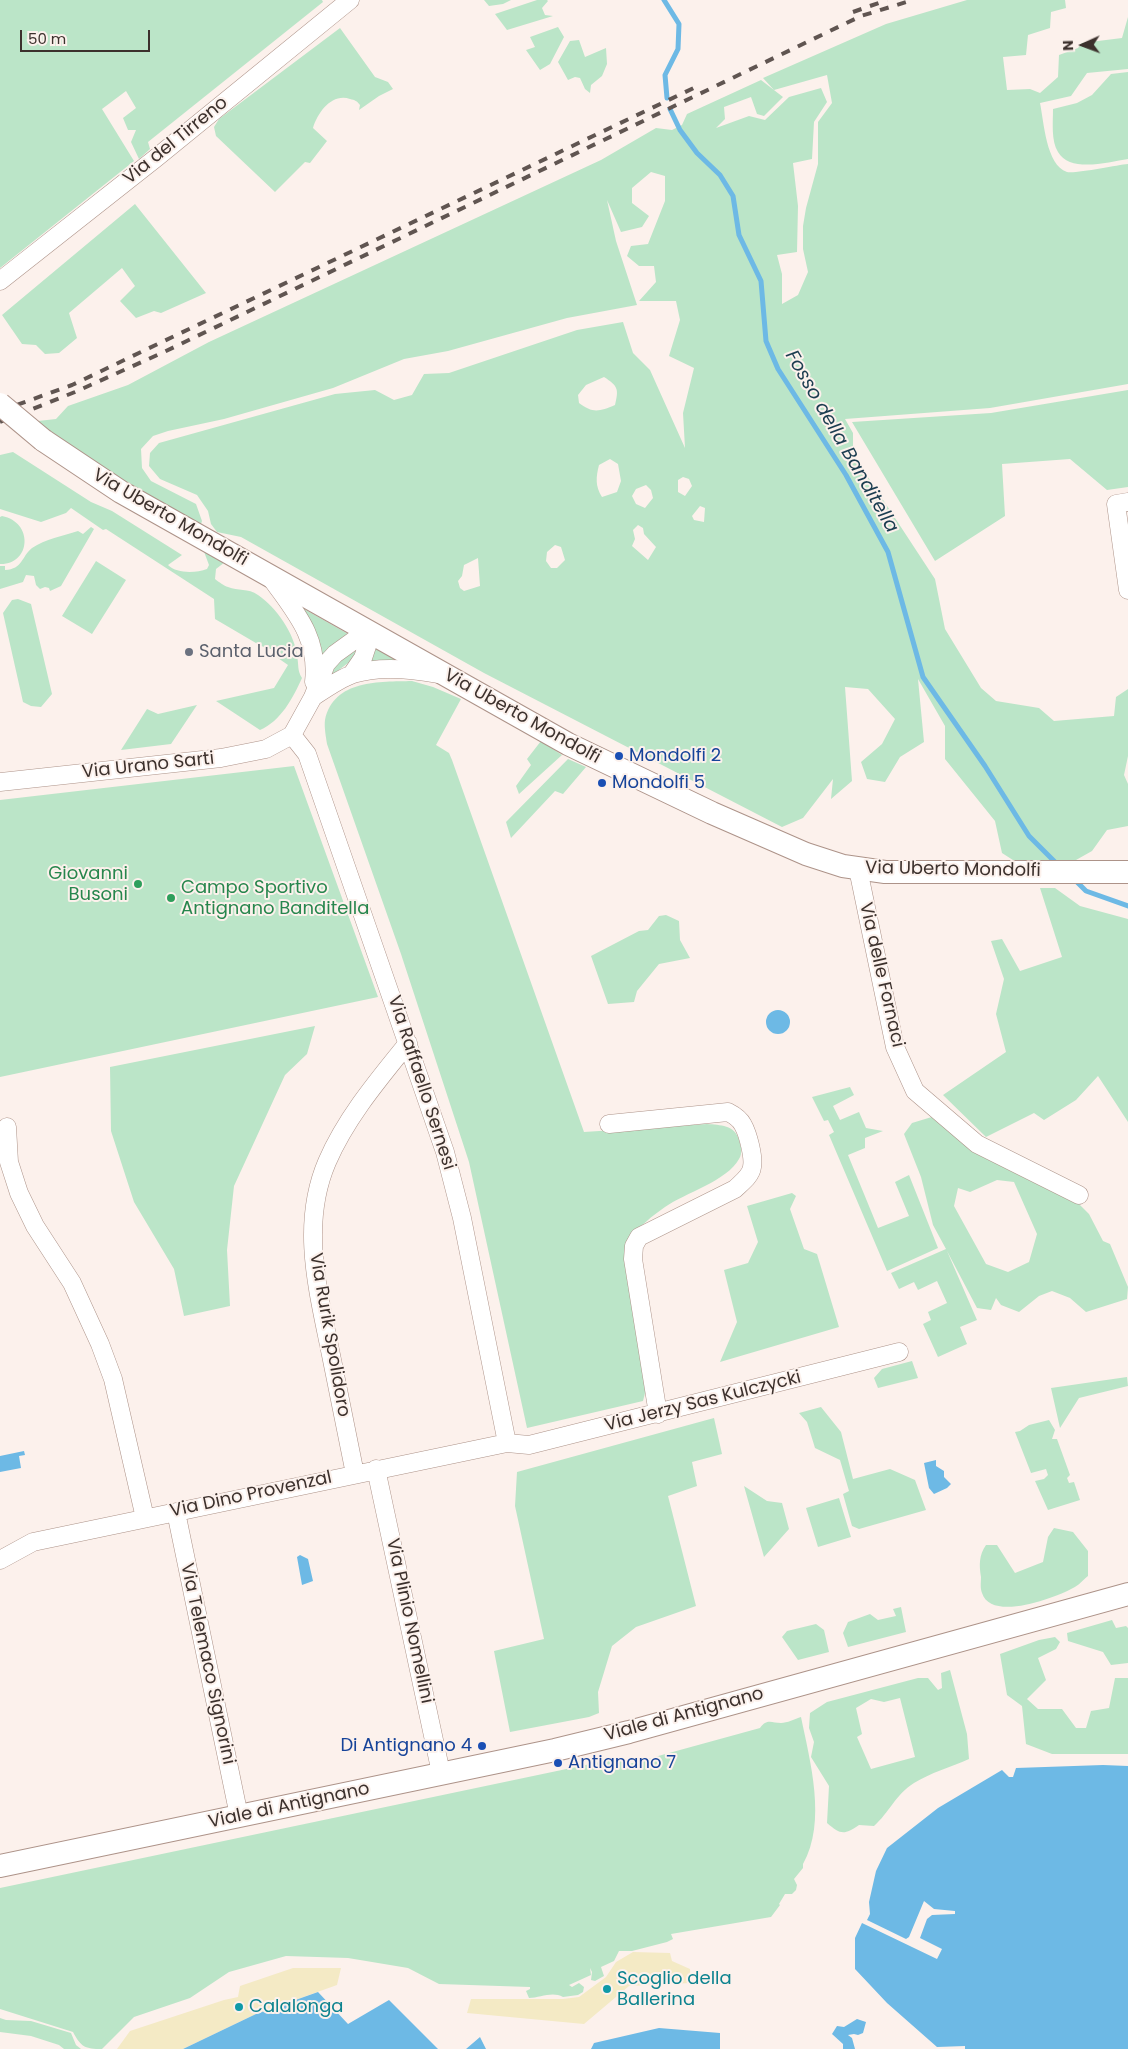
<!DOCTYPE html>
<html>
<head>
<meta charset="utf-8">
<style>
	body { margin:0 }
	#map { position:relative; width:1128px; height:2049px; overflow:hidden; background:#fcf1ec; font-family:Poppins,sans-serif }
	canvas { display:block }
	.north { position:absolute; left:1058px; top:20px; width:50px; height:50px; -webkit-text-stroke:4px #fcf1ec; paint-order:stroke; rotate:268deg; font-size:14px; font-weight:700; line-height:20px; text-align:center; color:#3c312d }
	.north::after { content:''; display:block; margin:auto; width:18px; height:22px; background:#3c312d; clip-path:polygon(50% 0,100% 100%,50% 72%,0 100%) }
	.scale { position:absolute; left:20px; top:30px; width:130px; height:22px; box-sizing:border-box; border:2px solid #3c312d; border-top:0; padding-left:6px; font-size:15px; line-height:18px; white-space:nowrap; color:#3c312d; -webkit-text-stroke:4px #fcf1ec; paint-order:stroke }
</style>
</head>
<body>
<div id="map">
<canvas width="1128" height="2049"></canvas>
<div class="north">N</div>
<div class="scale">50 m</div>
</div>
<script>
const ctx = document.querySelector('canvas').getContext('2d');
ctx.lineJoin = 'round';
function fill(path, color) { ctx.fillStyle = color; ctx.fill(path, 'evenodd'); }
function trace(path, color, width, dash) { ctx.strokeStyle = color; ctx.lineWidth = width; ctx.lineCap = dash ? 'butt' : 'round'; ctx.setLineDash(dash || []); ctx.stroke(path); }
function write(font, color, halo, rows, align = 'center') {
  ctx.font = font + ' Poppins,sans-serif'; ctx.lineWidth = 4; ctx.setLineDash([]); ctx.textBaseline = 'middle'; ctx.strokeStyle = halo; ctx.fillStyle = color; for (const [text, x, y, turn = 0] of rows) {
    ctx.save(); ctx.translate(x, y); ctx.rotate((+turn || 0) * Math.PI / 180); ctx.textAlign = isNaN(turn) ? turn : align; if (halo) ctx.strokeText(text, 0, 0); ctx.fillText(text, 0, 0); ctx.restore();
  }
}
fill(new Path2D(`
	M0,0h322l1,2 -175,140 2,7 -11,10 -8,-17 5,-12h-8l-5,-12 13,-10 -10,-17 -24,18 32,52 -134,107z
	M484,0h27l-8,4 -14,2z
	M537,0h10l1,1 -6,7 3,7 8,1 -46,14 -12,-16z
	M967,0h98l1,8 -15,4 -1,16 -22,7 -2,20 -23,2 4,33 23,-1 10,4 18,-16 1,-22 19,-7 4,-5 40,-5 6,-21v52l-41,4 -16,23 -31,7c4,19 6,62 27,69 8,2 50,-7 61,-8v220l-138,24 -145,11 8,14v21l82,125 10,50 36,59 15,13 43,7 15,13 60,-5 2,-19 12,-8v67l-4,19 4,9v42l-21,4 -15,21 -16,9 -60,2 -14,-9 -7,-32 -50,-62v-33l-27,-47 6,63 -24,15 -15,25 -18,-3 -6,-17 21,-18 13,-25 -27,-30 -23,-2 7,94 -21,18 2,-20 -30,39 -21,9 -298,-154 -243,-136 -24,-5 -6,-8 -3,-13 -11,-16 -37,-16 -11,-13 1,-13 9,-10 176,-49 40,-4 19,10 18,-5 12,-21 25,-1 128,-43 46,-8 10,31 17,17 35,78 -2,-35 11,-45 -25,-12 11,-36 -4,-19h-37l17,-19 -2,-16h-15l-12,-10 4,-10 17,-2 17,-43v-25l-14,-4 -19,16v15l17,13 -7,11 -21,5 -14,-32 9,41 21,64 -70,13 -119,33 -44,8 -71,29 -109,31 -56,12 -15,5 -12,13 1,19 9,13 45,23 6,17 -2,6 -57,-32 -105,-69v-5l18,-2 12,-13 60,-21 81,-43 392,-182 55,-32 16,2 10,-5 5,-11 74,-34 22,17 -19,19 -7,-2 -6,-17 -27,10 1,12 -9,9 33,-12 16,4 24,-23 32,-9 6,14 -13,20 -2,37 -19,4 5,43 -1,46 -20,3 5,19v30l16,-9 10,-23 -5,-23v-23l3,-18 12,-44v-42l14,-19 -5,-28 -53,15 -11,-12 123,-54zM604,377c14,9 15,12 11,28 -16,7 -23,8 -36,-2l-1,-8 8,-10zM610,459l8,5 3,17 -4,11 -15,5c-7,-11 -6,-20 -3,-32zM683,477l6,2 3,7 -7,10 -7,-4v-12zM646,485l5,5 2,8 -8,10 -9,-4 -4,-8 4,-7zM700,506l5,2 -1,14 -10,-2 -2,-4zM638,525l5,3 1,6 12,13 -8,13 -16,-14 3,-7 -2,-9zM555,545l6,2 4,13 -8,8h-6l-5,-7 1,-9zM478,558l2,28 -16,5 -4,-3 -2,-7 4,-5 2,-11z
	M558,27l6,10 -14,27 -10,6 -14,-20 9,-3 -5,-10z
	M340,28l35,49 13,5 5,7 -14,7 -20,14 1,-5c-3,-4 -5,-5 -10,-6 -18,-6 -32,13 -37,29l14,13 -17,22 -5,-1 -30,30 -59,-56 -2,-9 5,-8z
	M579,40l6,17 21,-9 1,16 -5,12 -11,9 -1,8 -5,-4 -5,-11 -5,-1 -7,3 -10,-18 12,-21z
	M1128,72v87c-20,3 -58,14 -70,-7 -7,-11 -5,-30 -5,-43l24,-6 15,-8 19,-21z
	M135,204l71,89 -45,20 -7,-2 -18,7 -16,-17 15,-15 -13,-18 -53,45 8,25 -18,15 -14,1 -9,-9 -14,-1 -20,-29z
	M1128,390v97l-21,3 -37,-31 -68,5 3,52 -70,45 -83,-139 139,-9z
	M13,452l78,50 21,9 70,44 -14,10c9,9 28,8 39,4l2,-4 -6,-16 22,13 -9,7 -1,10c4,3 9,7 13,8 10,4 20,1 30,8 18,12 37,39 39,61 2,9 0,14 5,22 -9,20 -21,43 -42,52l-44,-29 58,-13 14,-23 -13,-9 2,-5 -16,-5 -46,-27 -1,-20 -108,-70 -3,1 -32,-22 -5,5 -25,9 -41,-13v-54z
	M2,516c32,6 29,49 -2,48v-47z
	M91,527l3,2 -33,57 -11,5 -1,-3 -4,-1 -5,2 -4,-4 -2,-9 -8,-1 -3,7 -23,7v-23h5v4c18,-1 16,-13 27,-22 13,-9 31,-12 46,-17l5,3z
	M96,561l30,19 -34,54 -30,-18z
	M18,599l13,5 21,90 -11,13 -10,-1 -8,-4 -20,-89 9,-13z
	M297,605l53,30 -15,8 -14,16z
	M372,646l29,17h-34z
	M355,647l3,2 -6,11 -29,22 8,-13z
	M412,681l21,6 28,12 -25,46 13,8 3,7 132,372 123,-8c13,1 28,1 32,16 2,6 4,13 0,19 -12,22 -54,34 -74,48 -13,9 -25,19 -35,31l17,147 -4,16 -116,27 -58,-266 -68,-208 -74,-210c-1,-7 -3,-17 -2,-24 9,-41 55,-38 87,-39z
	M197,705l-26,39 -50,6 26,-41 11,5z
	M541,741l21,14 -43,39 -3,-8 15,-21 -4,-6z
	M568,759l18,8 -23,27 -8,-3 -44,47 -5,-16z
	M294,766l84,231 -378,80v-277z
	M1040,888h15l25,18 48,13v203l-30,-46 -22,24 -32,20 -10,-7 -48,24 -43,-42 63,-43 -10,-38 8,-35 -13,-38 11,-2 18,32 42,-14z
	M666,915l13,6 1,19 10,18 -31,6 -22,27 -3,11 -26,2 -17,-48 48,-25 9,-1 11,-14z
	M315,1026l-8,28 -22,21 -51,111 -7,64 3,56 -46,10 -10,-47 -40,-67 -23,-71 -1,-64z
	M850,1087l4,8 -21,11 7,14 19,-8 7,16 17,3 -18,7v10l-17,7 30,73 31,-12 -14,-34 14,-7 29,73 -51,23 -58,-136 5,-3 -6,-12 -4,1 -12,-24z
	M935,1116l70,49 74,39 10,10 14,27 7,3 18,43 -1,12 -41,13 -16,-14 -18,-7 -13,5 -20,16 -18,-7 -5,-7 -5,12 -14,-2 -30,-57 30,69 -17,7 7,17 -29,13 -15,-33 8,-4 -3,-8 19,-9 -10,-22 -19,9 -4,-8 -15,7 -8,-16 55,-24 -13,-24 -12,-48 -17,-43 8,-11zM997,1180l17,2 23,52 -8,28 -21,10 -22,-8 -32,-58 4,-18 12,4z
	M792,1193l4,3 -6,13 14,40 13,5 22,73 -119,35 17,-40 -13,-52 24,-7 10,-21 -11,-36z
	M912,1361l6,17 -40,10 -4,-10 8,-9z
	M1127,1377l1,9 -49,12 -19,30 -9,-40z
	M821,1407l20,25 12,47 37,-10 25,11 11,30 -67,19 -7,-3 -9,-32 6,-3 -9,-31 -25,-12 -8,-26 -8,-9z
	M714,1418l8,36 -30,8 5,24 -29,10 28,110 -60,21 -24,19 -14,46 1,21 -10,4 -79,15 -16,-81 50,-12 -29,-133 2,-34z
	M1049,1420l6,10 -3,9h5l13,36 -3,3 2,5 5,-1 6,18 -32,10 -13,-29 9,-2 4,-4 -2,-6 -15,4 -16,-41 5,-1 9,-6z
	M744,1486l23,15 15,2 7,26 -25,28z
	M839,1498l12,39 -33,10 -12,-39z
	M1054,1528l19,4 15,19v25c-5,4 -10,10 -15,12 -18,10 -82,34 -91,5 -2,-5 -1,-11 -1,-16 -2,-12 -2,-22 5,-32h11l18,28 28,-11 5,-25z
	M901,1607l5,25 -58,15 -5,-14 5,-11 22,-8 8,6 18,-4 -3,-7z
	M1112,1620l4,8 10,-2 2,2v35l-17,2 -8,-13 -35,-11 -1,-8z
	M816,1624l8,6 5,22 -31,8 -16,-23 5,-6z
	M1055,1637l5,5 -4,7 -18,9 8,22 -19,19 11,10h24l14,19h10l5,-17 18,-3 6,-30h13v76h-76l-26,-10 -4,-38 -15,-11 -7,-41 39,-14z
	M950,1670l17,64 2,25c-18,8 -39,14 -55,24 -18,11 -25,30 -40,43l-15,-1c-15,10 -18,10 -32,-2l2,-37 -18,-29 3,-15 -5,-14 1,-15 17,-11 91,-24h10l10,12 4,-2 -1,-15zM900,1698l15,59 -44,12 -14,-32 5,-3 -6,-26 15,-9 13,3z
	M801,1717c9,44 26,105 2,147v4l-9,11 3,6 -1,5 -4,4h-7l-6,10 1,1 -9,12 -100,17 2,5 -6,3 -35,9h-13l-5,10 -13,6 3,9 -9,5 -4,-1 1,-8 -2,-4 1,7 -22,10 3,2 7,-4 5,4 -1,5 -5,3 -15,2c-11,-6 -23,1 -34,1l-3,-7 4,-2v-2l-91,-3 -31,-16 -60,-10 -62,-2 -57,16 -39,26 -56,19 -32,32c-17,0 -21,-2 -29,-17l-73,-23v-121l614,-129 15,5 131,-36c7,-10 12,-5 21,-5 6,0 14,-4 20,-6z
	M0,2018l6,2 25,1 40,12 5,12 5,4h-17l-5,-4 -28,-9 -31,-4z`), '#bbe5c8');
fill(new Path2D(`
	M633,1952l37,1 2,8 18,8 1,14 -62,3 -45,38 -117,-11 4,-14h92l16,-2 27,-20 10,-15z
	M293,1968h48l-4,17 -81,29 -73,35h-66l13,-18 94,-31 14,-3 2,-11z`), '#f4eac5');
fill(new Path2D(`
	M766 1022a12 12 0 1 1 24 0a12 12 0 1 1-24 0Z
	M24,1451l1,4 -6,1 2,12 -21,4v-16z
	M936,1460v6l8,5v6l7,7 -4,4 -13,6 -5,-6 -5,-25z
	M300,1555l8,4 5,22 -11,4 -5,-28z
	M1103,1765l25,1v283h-163v-3l-28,1 -50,-44 -32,-34v-31l7,-15 75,36 5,-10 -22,-11 7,-19 5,-4 23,-1v-3l-21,-2 -10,-8 -15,36 -3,2 -39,-19 3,-6 -1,-12 7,-31 11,-23 51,-40 64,-38 7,7h4l3,-9z
	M318,1992l30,32 41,-24 49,49h-255l73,-35z
	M857,2019l9,3 -3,11 -5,2 -4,-1 -6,1 4,3 3,11h-12v-5l-11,-10 5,-8 7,1z
	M659,2028l61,5v16h-129l3,-6z
	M480,2037l6,12h-20z`), '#6db9e5');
trace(new Path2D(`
	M664,0l15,24 -1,25 -13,26 2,23
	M670,109l10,21 17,23 23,22 13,21 6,39 22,46 5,60 12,28 68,106 42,77 35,125 62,89 44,70 30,30
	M1073,878l13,13 42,15`), '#6db9e5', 5);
const minor = new Path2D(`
	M0,281l156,-123 194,-158
	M1128,502l-12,2 12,86
	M271,578c24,34 48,59 43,104
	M352,674l11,-16 8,-24
	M313,697c12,-8 26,-18 40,-23 25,-8 59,-5 85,0
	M292,735l15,19 138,398 17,66 45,225
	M0,782l221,-24 45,-9 26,-14 21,-38 13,-33 9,-10 18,-13 18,-7
	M858,869l37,178 20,44 62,53 102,51
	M609,1124l119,-12c6,3 12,7 15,13 5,9 11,32 9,42 -1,9 -11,16 -17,22l-96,48 -5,9 -1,13 25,155
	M7,1127l2,35 10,31 16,33 37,57 28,61 13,35 32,139
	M376,1469l65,304
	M355,1474c-8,-40 -16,-80 -24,-119 -13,-65 -31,-130 -4,-193 19,-44 51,-82 81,-119
	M176,1512l63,304
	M0,1560l33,-18 474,-99 22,2 370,-93`);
const major = new Path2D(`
	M43,440l78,52 447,252 144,69 94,41 37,12 42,6h243
	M0,1866l555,-116 74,-18 499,-138`);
trace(minor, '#ad9389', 19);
trace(major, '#ad9389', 24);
trace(minor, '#fff', 18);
trace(major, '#fff', 22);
trace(new Path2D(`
	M853,12l34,-12
	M0,411l72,-26 628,-300
	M0,422l75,-30 89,-40 697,-336 52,-16`), '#605551', 4, [9, 9]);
const majorBridge = new Path2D(`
	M0,404l43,36`);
trace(majorBridge, '#ad9389', 24, []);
trace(majorBridge, '#fff', 22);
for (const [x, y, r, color] of [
	[189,652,5,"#6b7280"],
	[619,756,5,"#1a4fb4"],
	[602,783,5,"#1a4fb4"],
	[138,884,5,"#2e9e5b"],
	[171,898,5,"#2e9e5b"],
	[482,1746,5,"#1a4fb4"],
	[558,1763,5,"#1a4fb4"],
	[607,1989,5,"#0f9aa8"],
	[239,2007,5,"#0f9aa8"]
]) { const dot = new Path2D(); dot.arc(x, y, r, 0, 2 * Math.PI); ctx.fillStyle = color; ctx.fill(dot); trace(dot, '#fcf1ec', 2); }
write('18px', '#3c312d', '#fcf1ec', [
	["Via del Tirreno",176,141,-39],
	["Via Uberto Mondolfi",170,518,30],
	["Via Uberto Mondolfi",522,717,29],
	["Via Urano Sarti",148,766,-6],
	["Via Uberto Mondolfi",953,870,1],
	["Via delle Fornaci",881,975,77],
	["Via Raffaello Sernesi",421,1083,72],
	["Via Rurik Spolidoro",329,1335,80],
	["Via Jerzy Sas Kulczycki",703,1402,-14],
	["Via Dino Provenzal",251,1495,-12],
	["Via Plinio Nomellini",409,1621,78],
	["Via Telemaco Signorini",207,1664,78],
	["Viale di Antignano",684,1715,-15],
	["Viale di Antignano",289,1806,-12]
]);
write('18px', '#5b616d', '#fcf1ec', [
	["Santa Lucia",199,652]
], 'left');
write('18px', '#164399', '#fcf1ec', [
	["Mondolfi 2",629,756],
	["Mondolfi 5",612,783],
	["Di Antignano 4",472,1746,"right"],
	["Antignano 7",568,1763]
], 'left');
write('18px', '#27864d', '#fcf1ec', [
	["Giovanni",128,874],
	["Busoni",128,895],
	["Campo Sportivo",181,888,"left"],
	["Antignano Banditella",181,909,"left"]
], 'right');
write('18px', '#0d838f', '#fcf1ec', [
	["Scoglio della",617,1979],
	["Ballerina",617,2000],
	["Calalonga",249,2007]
], 'left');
write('italic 19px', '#1b3d50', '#fcf1ec', [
	["Fosso della Banditella",841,442,60]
]);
</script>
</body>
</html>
